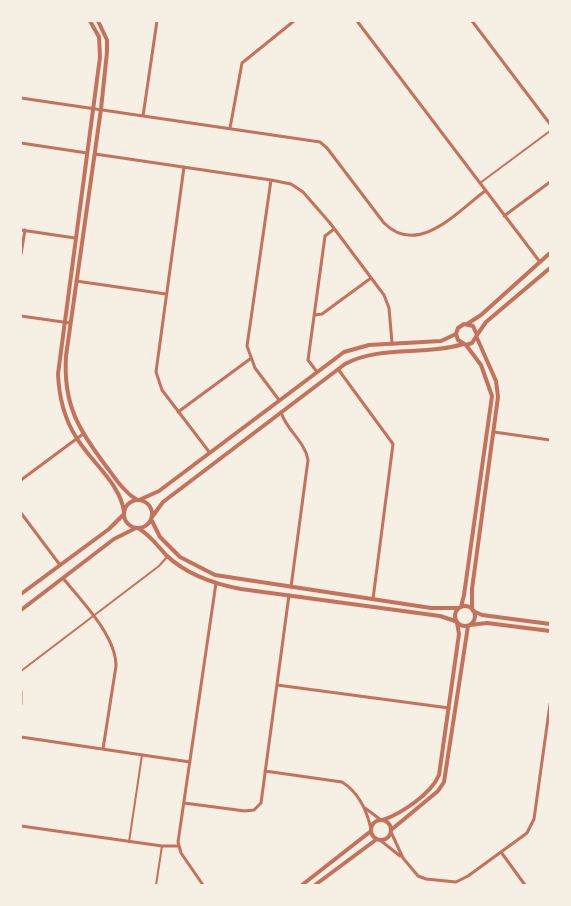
<!DOCTYPE html>
<html>
<head>
<meta charset="utf-8">
<style>
	body { margin:0 }
	#map { position:relative; width:571px; height:906px; overflow:hidden; background:#f6efe4; font-family:"Varela Round",sans-serif }
	canvas { display:block }
	.frame { position:absolute; inset:0; border:22px solid #f6efe4; pointer-events:none }
</style>
</head>
<body>
<div id="map">
<canvas width="571" height="906"></canvas>
<div class="frame"></div>
</div>
<script>
const ctx = document.querySelector('canvas').getContext('2d');
ctx.lineJoin = 'round';
function trace(path, color, width, dash) { ctx.strokeStyle = color; ctx.lineWidth = width; ctx.lineCap = dash ? 'butt' : 'round'; ctx.setLineDash(dash || []); ctx.stroke(path); }
trace(new Path2D(`
	M480,183l70,-52
	M21,671l138,-105 8,-9
	M129,842l13,-87
	M156,885l6,-39`), '#c5725c', 2);
trace(new Path2D(`
	M357,21l183,241
	M472,21l78,103
	M21,98l299,44 7,6 57,75c34,34 73,-11 101,-32
	M143,116l14,-95
	M230,128l12,-65 52,-42
	M21,143l66,10
	M95,154l176,26 20,4 12,8 27,31 54,72 5,13 3,35
	M184,167l-28,205 6,18 48,63
	M271,180l-24,166 8,22 24,32
	M504,216l46,-34
	M21,230l54,8
	M21,254l4,-24
	M76,281l90,13
	M315,315l7,-1 49,-36
	M21,316l49,7
	M338,369l55,75 -20,155
	M317,372l-9,-12 17,-124 9,-7
	M178,412l72,-53
	M281,412c5,18 24,29 27,48l-17,127
	M494,432l56,8
	M21,480l62,-46
	M21,513l39,52
	M63,578c18,23 53,57 53,88l-13,83
	M277,685l172,23
	M21,691v13
	M21,737l169,25
	M265,771l77,11c16,10 25,29 29,47
	M184,803l61,8 9,-1 7,-7 28,-208
	M365,808l16,12
	M21,826l141,20h16
	M391,832l12,26 15,18 8,3 30,3 12,-6 59,-43 7,-14 16,-115
	M380,840l20,16
	M501,852l24,33
	M203,885l-22,-32 -3,-11 38,-259`), '#c5725c', 3);
trace(new Path2D(`
	M90,21l9,16 1,20 -42,317c1,22 6,44 18,63 14,24 45,47 48,75
	M98,21l9,19v12l-6,57 -35,247c-3,48 12,73 40,110 9,12 17,25 31,34
	M467,324l14,-9 69,-62
	M477,335l9,-13 64,-54
	M124 514a14 14 0 1 1 28 0a14 14 0 1 1-28 0Z
	M139,500l20,-9 185,-139 25,-7 72,-4 15,-7 2,-6 6,-4 9,2 4,9 -5,8 -6,2 -8,-5 -2,-6
	M152,517l11,-15 182,-138c35,-19 80,-8 118,-20
	M151,519l9,18 20,20 35,18 216,33h27
	M138,528c12,7 19,17 28,27 21,20 48,29 75,34l199,27 15,5
	M21,594l88,-65 15,-15
	M455 616a10 10 0 1 1 20 0a10 10 0 1 1-20 0Z
	M461,607l3,-12 28,-199 -11,-31 -15,-20
	M472,609v-20l26,-192 -2,-16 -19,-43
	M21,610l93,-71 22,-11
	M473,611l9,4 68,9
	M470,625l17,-2 63,8
	M371 830a10 10 0 1 1 20 0a10 10 0 1 1-20 0Z
	M383,820c19,-7 48,-26 56,-45l20,-141 -2,-11
	M391,830l47,-39 6,-9 24,-156
	M302,885l69,-54
	M315,885l62,-46`), '#c5725c', 4);
</script>
</body>
</html>
